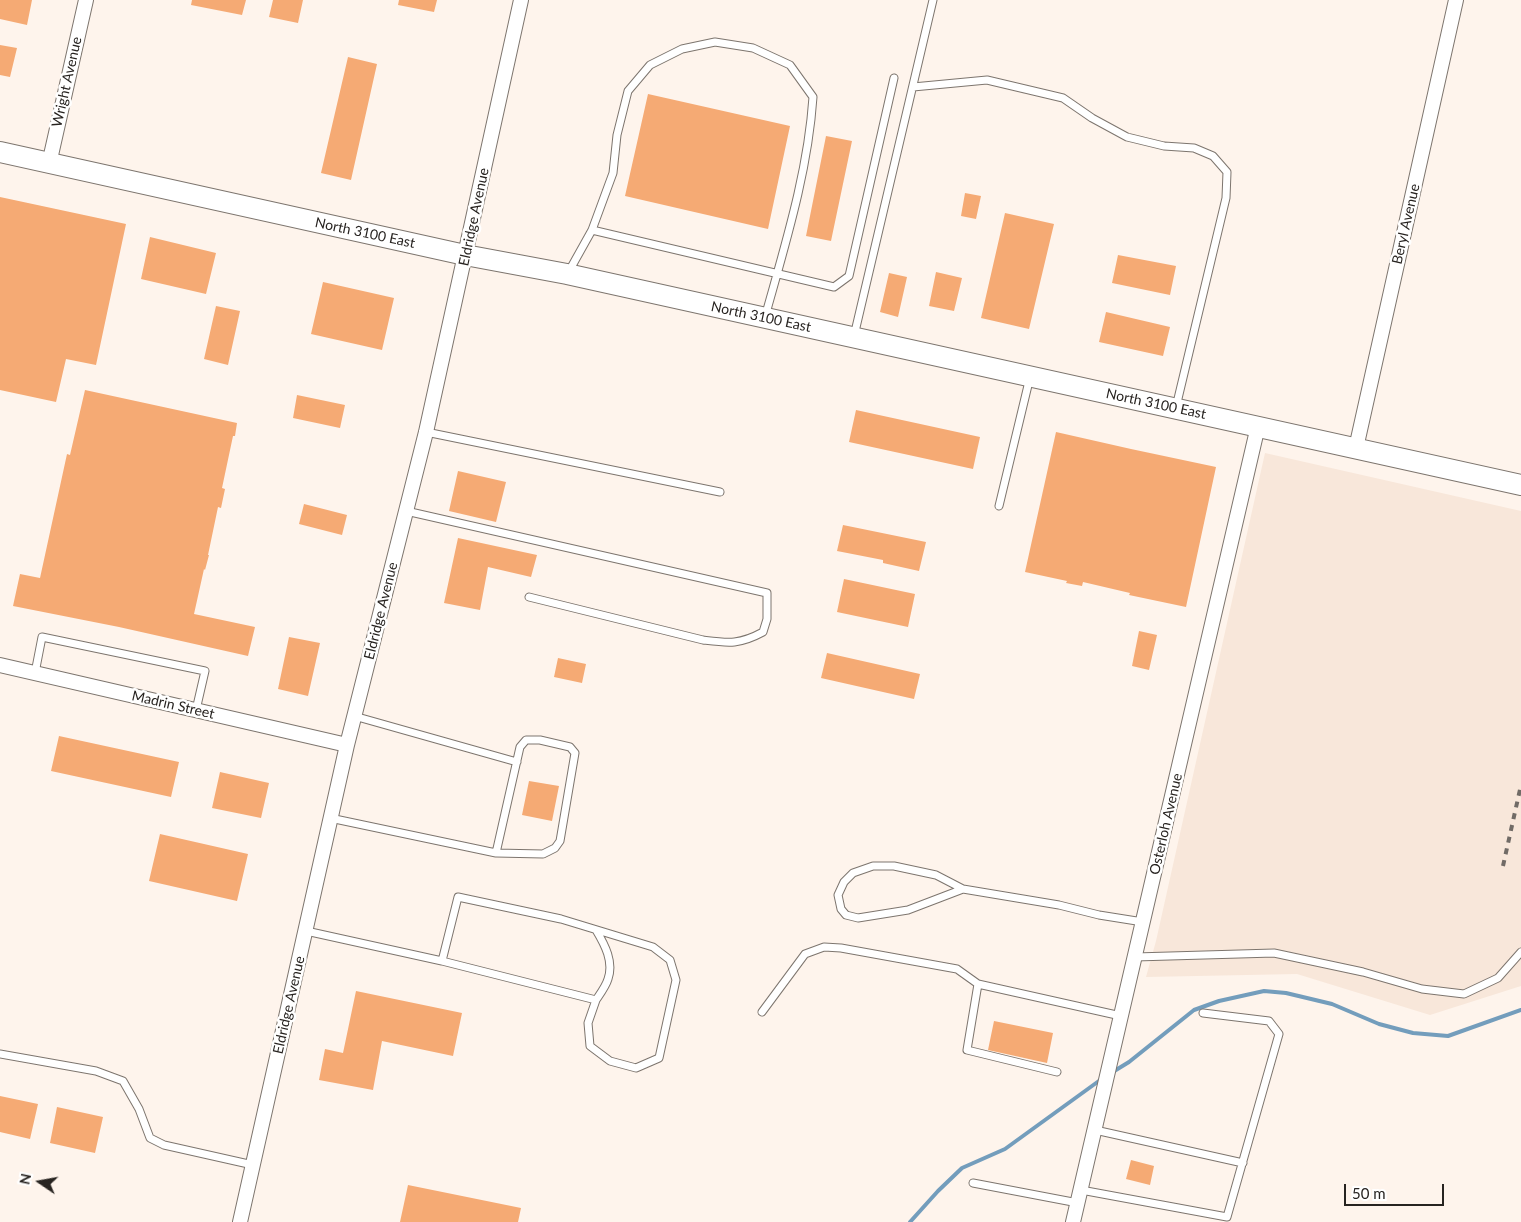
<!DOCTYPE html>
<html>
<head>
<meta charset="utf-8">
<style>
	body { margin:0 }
	#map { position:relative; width:1521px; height:1222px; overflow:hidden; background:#fef4ec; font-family:Lato,sans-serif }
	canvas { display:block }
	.north { position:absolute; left:15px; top:1157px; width:50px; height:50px; -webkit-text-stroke:4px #fff; paint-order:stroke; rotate:282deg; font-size:14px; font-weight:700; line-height:20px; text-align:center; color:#272320 }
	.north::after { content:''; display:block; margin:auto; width:18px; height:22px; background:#272320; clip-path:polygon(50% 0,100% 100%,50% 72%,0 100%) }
	.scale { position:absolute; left:1344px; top:1184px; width:100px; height:22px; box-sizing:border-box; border:2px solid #272320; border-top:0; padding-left:6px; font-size:15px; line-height:18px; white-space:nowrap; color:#272320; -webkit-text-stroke:4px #fff; paint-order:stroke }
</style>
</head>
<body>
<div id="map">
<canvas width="1521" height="1222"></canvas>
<div class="north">N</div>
<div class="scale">50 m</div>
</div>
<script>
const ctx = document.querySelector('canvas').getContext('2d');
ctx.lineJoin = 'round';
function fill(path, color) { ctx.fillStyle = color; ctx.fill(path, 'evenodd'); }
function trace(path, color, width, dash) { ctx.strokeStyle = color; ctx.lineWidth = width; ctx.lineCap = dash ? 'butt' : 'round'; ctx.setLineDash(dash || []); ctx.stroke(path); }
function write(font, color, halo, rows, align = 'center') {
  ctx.font = font + ' Lato,sans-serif'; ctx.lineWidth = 5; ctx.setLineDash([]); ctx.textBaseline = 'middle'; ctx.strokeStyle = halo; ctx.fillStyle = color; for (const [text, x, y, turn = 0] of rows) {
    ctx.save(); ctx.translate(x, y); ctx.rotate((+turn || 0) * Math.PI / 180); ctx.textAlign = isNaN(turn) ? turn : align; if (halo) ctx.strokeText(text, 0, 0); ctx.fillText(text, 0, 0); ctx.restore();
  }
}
fill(new Path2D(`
	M1265,453l256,58v475l-91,29 -133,-41 -151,3 10,-36z`), '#f8e7da');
trace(new Path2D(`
	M1111,1073l18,-11 65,-52 25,-9 45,-10 22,2 46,11 47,20 34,9 35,3 73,-26
	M910,1222l28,-31 24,-23 43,-19 98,-71`), '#739dbc', 4);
fill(new Path2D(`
	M0,0h32l-5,25 -27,-6z
	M192,0h54l-4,15 -51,-10z
	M273,0h30l-5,23 -29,-6z
	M399,0h38l-3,12 -36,-7z
	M0,45l17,3 -7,29 -10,-2z
	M348,57l29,7 -26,116 -30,-7z
	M648,94l142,32 -22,103 -143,-33z
	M826,136l26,5 -21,100 -25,-5z
	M965,193l16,3 -5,23 -15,-3z
	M0,197l126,27 -30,141 -30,-6 -10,43 -56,-12z
	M1005,213l49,11 -25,105 -48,-11z
	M150,237l66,16 -10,41 -65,-15z
	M1118,255l58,11 -6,29 -58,-12z
	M936,272l26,6 -8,33 -25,-5z
	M889,273l18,4 -9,40 -18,-5z
	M323,282l71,16 -12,52 -71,-16z
	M216,306l24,5 -12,54 -24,-6z
	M1106,312l64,15 -7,29 -64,-14z
	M85,390l152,33 -2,13h-2l-11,52 3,1 -4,19 -3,-1 -10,48h1l-4,15 -1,-1 -10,45 61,13 -7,29 -129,-29 -106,-21 7,-32 20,4 27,-124 3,1z
	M297,395l48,10 -5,23 -47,-10z
	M856,410l124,27 -7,32 -124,-27z
	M1056,432l75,17 85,18 -30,140 -57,-12 1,-2 -47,-11 -1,4 -16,-3 1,-2 -42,-9z
	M458,471l48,11 -10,40 -47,-11z
	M304,504l43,11 -5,20 -43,-11z
	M843,525l83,17 -7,29 -36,-8v-3l-46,-9z
	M458,538l79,17 -6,22 -43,-10 -8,43 -36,-7z
	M844,579l71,15 -7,33 -71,-15z
	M1139,631l18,4 -8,35 -17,-4z
	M289,637l31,6 -12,53 -30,-7z
	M827,653l93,21 -6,25 -93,-21z
	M558,658l28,6 -4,19 -28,-6z
	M59,736l120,26 -8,35 -120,-26z
	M220,772l49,11 -8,35 -49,-10z
	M529,781l30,5 -7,35 -30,-6z
	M160,834l88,20 -11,47 -88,-20z
	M356,991l106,22 -9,43 -71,-15 -9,49 -54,-10 6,-31 18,4z
	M994,1021l59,12 -6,30 -59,-13z
	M0,1096l38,8 -8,35 -30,-7z
	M57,1107l46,10 -8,36 -45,-10z
	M1131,1160l23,6 -4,19 -24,-6z
	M408,1185l113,23 -3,14h-118z`), '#f5aa74');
const lane = new Path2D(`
	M913,87l74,-7 76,18 29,20 35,19 37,9 30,2 19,8 14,16 -1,26 -50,209
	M592,230l242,57 15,-11 45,-198
	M568,273l24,-43 21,-57 4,-38 11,-44 22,-26 32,-16 33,-7 38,6 37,17 23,32c-5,75 -28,148 -48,220
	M854,336l79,-336
	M426,432l294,60
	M999,506l31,-129
	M406,511l361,82v26l-4,13c-24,13 -35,11 -60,8l-174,-43
	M35,673l7,-36 163,34 -9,39
	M354,716l163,46
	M526,740h14l30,7 5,6 -15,88 -5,7 -12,6 -47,-1 24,-106z
	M330,818l166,35
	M873,866h21l42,9 27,14 -55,21 -50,8 -12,-3 -5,-6 -3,-14 6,-13 9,-9z
	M963,889l96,16 40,10 44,7
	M306,931l136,30 154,39 -8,23 2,23 20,15 26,7 23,-10 17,-78 -6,-20 -17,-13 -92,-28 -103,-22 -16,64
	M1135,957l139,-4 89,19 59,17 42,5 34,-16 23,-26
	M978,984l143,32
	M596,1000c4,-6 10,-14 12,-21 6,-17 -3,-34 -12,-49
	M762,1012l43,-58 19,-7 17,1 116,21 21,15 -11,66 90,22
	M0,1054l96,17 27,10 16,28 11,29 14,7 89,20
	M1095,1130l148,33
	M973,1183l105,20
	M1081,1190l146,27 52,-183 -10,-13 -66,-8`);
const street = new Path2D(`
	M49,164l37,-164
	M1356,448l100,-448
	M0,665l347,80
	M240,1222l107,-477 79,-313 95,-432
	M1073,1222l185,-796`);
const secondary = new Path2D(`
	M0,152l465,103 102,19 954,211`);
trace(lane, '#7d756e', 9);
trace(street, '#7d756e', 16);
trace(secondary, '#7d756e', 22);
trace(lane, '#fff', 7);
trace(street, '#fff', 14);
trace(secondary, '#fff', 20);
trace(new Path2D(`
	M1503,866l18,-81`), '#716b66', 4, [6, 6]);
write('14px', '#272320', '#fff', [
	["Wright Avenue",67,82,-77],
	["Eldridge Avenue",474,217,-78],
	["Beryl Avenue",1406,224,-77],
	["North 3100 East",365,233,12],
	["North 3100 East",761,317,12],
	["North 3100 East",1156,404,12],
	["Eldridge Avenue",381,611,-76],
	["Madrin Street",173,705,13],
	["Osterloh Avenue",1166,824,-77],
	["Eldridge Avenue",289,1005,-77]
]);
</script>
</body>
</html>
